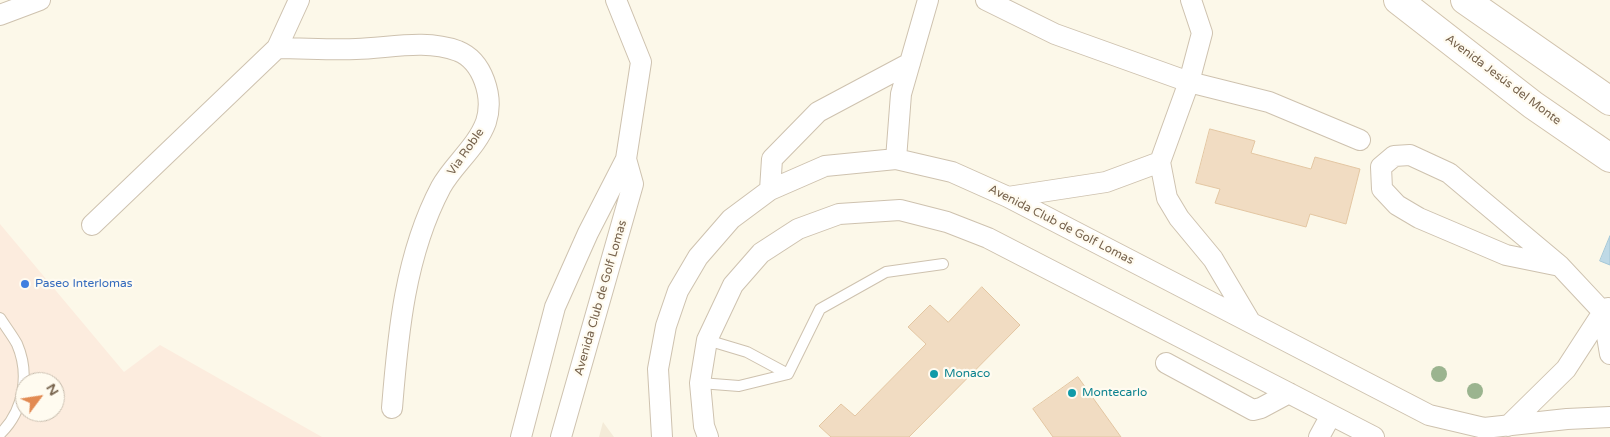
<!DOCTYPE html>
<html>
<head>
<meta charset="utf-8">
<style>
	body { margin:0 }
	#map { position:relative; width:1610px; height:437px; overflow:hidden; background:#fcf8e9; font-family:"Varela Round",sans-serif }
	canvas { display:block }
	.north { position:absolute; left:15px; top:372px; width:50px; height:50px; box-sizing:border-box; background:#fffbf0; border:1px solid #c9beaf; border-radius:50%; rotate:59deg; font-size:14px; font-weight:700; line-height:20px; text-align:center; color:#77634d }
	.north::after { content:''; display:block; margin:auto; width:18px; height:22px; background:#e28a52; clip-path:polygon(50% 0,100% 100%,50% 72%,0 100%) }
</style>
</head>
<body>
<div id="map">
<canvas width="1610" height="437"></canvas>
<div class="north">N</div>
</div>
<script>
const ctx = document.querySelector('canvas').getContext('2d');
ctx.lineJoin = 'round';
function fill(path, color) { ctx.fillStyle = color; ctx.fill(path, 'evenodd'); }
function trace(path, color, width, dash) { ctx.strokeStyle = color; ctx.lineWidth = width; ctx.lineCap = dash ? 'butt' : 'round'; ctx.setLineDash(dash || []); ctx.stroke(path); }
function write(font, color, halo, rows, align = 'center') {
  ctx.font = font + ' "Varela Round",sans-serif'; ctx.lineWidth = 4.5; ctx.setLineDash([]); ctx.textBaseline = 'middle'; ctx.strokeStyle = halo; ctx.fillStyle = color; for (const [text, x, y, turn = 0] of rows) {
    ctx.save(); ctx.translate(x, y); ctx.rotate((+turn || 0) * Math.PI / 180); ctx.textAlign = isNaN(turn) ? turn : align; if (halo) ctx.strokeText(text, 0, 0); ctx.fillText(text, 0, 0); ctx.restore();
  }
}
fill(new Path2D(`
	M603,422l11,15h-15z`), '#f4ebd8');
fill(new Path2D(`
	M0,224l124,148 36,-27 162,92h-322zM25,382h30v30h-30z`), '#fcecde');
const water = new Path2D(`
	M1610,236v29l-10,-4z`);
fill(water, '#bed9e6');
trace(water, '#a4c7d7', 1);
const building = new Path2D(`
	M1210,129l45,12 -4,12 60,16 4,-12 45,12 -14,55 -36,-10 -4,13 -91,-24 5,-14 -24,-6z
	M982,287l38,38 -111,112h-78l-12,-11 22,-22 14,12 71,-72 -18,-17 22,-22 18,17z
	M1078,377l43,60h-68l-20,-28z`);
fill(building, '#f1dcc2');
trace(building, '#e3c6a2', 1);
const service = new Path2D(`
	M0,318c5,8 12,17 17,26 13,30 7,67 -17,90
	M707,340l40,12 41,22
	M700,383l39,3 49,-12 32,-65 66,-37 57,-8`);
const minor = new Path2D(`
	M986,0l69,34 134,48 80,20 91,38
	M1191,0l11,33 -13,49 -29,80 7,36 12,20 34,41 38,64
	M0,15l40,-15
	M277,48c26,0 53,2 79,1 34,-1 69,-10 102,2 25,10 36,46 28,71 -9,25 -33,43 -45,65 -36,68 -43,146 -49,221
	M896,159l5,-65 27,-94
	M770,190l2,-31 46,-47 92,-49
	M1008,197l98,-15 54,-20
	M92,225l185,-177 22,-48
	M1560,266l-54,-11 -87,-37 -22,-13 -15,-16 -1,-22 13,-11 16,-1 39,18 111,93 43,46 7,42
	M1166,363l87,47 8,-2 28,-15
	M1508,426l58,-57 37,-57 5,-4
	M521,437l34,-130 33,-74 38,-74 15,-97 -25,-62
	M561,437l72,-253 -7,-25
	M662,437l-4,-68 8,-43 12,-35 20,-34 33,-38 39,-29 55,-24 71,-7 56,13 56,25 421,218 55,13 83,-9 43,-2
	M708,437l-4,-11 -4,-43 7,-43 26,-55 28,-32 37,-24 41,-15 61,-4 47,12 41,16 386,199
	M1319,437l12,-22`);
const secondary = new Path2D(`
	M1398,0l135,105 77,53
	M1465,0l145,101`);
trace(service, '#cec2af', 12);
trace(minor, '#cec2af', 22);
trace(secondary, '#d1c3ad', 30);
trace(service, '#fff', 10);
trace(minor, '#fff', 20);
trace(secondary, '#fff', 28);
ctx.fillStyle = '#9bb48f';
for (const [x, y] of [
	[1439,374],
	[1475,391]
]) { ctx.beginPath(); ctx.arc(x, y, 8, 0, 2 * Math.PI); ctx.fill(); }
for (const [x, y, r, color] of [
	[25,284,5,"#3f7fe0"],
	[934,374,5,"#0f9aa8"],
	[1072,393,5,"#0f9aa8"]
]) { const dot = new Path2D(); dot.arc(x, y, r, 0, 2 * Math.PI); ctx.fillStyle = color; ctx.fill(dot); trace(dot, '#fffbf0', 2); }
write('12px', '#77634d', '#fffbf0', [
	["Avenida Jesús del Monte",1503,80,37],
	["Via Roble",466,152,-55],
	["Avenida Club de Golf Lomas",1061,225,27],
	["Avenida Club de Golf Lomas",601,298,-74]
]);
write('12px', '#366cbe', '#fffbf0', [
	["Paseo Interlomas",35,284]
], 'left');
write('12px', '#0d838f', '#fffbf0', [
	["Monaco",944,374],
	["Montecarlo",1082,393]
], 'left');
</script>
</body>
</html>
